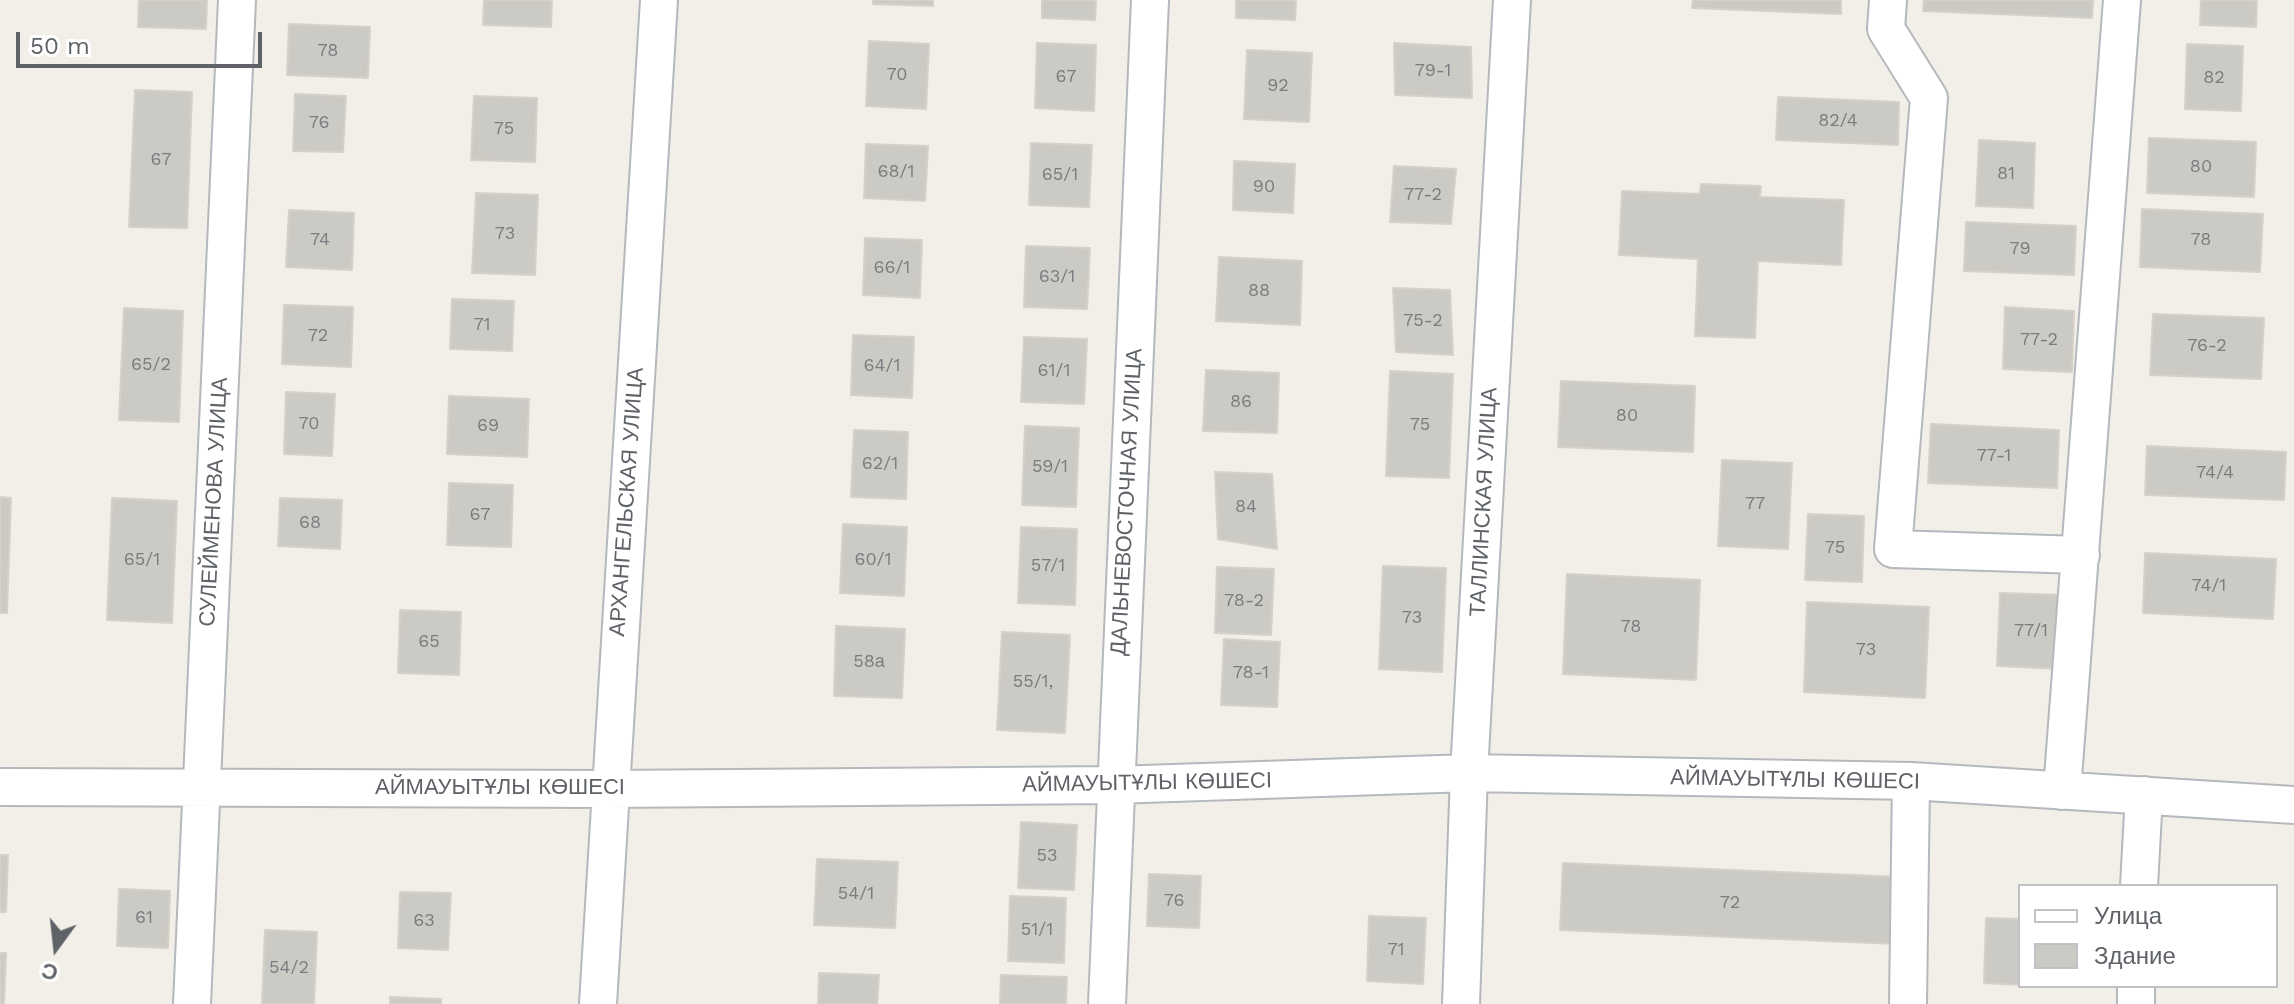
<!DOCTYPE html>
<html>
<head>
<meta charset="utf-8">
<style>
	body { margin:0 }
	#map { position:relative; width:2294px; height:1004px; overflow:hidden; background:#f1efe8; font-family:"Work Sans",sans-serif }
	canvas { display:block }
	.legend { position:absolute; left:2018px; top:884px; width:260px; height:104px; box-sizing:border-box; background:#fff; border:2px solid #bfc1c3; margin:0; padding:10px 14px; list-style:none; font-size:24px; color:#5f6368 }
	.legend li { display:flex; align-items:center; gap:16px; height:40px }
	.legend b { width:40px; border:2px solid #bfc1c3 }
	.north { position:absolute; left:16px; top:908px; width:80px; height:80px; -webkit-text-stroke:6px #fff; paint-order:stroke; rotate:195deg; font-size:22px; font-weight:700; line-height:32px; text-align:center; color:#5f6368 }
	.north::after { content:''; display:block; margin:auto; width:28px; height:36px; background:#5f6368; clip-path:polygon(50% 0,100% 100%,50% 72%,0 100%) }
	.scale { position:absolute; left:16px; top:32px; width:246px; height:36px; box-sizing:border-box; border:4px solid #5f6368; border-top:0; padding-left:10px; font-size:24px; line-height:28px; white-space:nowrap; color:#5f6368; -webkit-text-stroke:6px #fff; paint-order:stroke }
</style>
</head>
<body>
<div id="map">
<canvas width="2294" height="1004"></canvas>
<ul class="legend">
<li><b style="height:10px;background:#fff"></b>Улица</li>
<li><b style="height:22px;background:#cccac5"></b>Здание</li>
</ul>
<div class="north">С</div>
<div class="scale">50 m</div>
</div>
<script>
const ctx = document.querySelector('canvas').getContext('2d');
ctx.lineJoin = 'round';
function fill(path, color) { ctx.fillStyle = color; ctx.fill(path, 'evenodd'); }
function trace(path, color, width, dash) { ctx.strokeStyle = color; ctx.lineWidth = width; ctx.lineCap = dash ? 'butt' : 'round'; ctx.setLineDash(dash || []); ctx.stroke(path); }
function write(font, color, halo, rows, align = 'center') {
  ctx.font = font + ' "Work Sans",sans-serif'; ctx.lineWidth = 6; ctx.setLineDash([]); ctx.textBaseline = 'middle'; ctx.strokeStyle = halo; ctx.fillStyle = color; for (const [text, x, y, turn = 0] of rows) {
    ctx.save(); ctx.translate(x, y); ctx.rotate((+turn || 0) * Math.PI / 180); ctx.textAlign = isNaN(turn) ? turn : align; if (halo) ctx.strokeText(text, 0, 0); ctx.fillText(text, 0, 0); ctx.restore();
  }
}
const building = new Path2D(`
	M139,0h68l-1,29 -68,-2z
	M484,0h68l-1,27 -68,-2z
	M873,0h60v6l-60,-2z
	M1042,0h54l-1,20 -53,-2z
	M1236,0h60l-1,20 -59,-2z
	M1693,0h148v14l-149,-6z
	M1924,0h169l-1,18 -169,-7z
	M2201,0h56l-1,27 -56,-2z
	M289,24l81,3 -2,51 -81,-3z
	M869,41l60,3 -3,65 -60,-3z
	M1037,43l59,2 -2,66 -59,-3z
	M1394,43l77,4 1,51 -77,-3z
	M2187,44l56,2 -2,65 -56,-2z
	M1247,50l65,3 -3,69 -65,-3z
	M135,90l57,2 -5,136 -58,-1z
	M295,94l51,2 -3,56 -50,-1z
	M474,96l63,2 -2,64 -64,-2z
	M1778,97l121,5 -1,43 -122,-5z
	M2149,138l107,4 -2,55 -107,-4z
	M1979,140l56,3 -2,65 -57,-2z
	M1031,143l61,2 -3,62 -60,-2z
	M866,144l62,2 -3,55 -61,-3z
	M1234,161l61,3 -2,49 -60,-3z
	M1394,166l62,3 -5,55 -61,-2z
	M1701,184l60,2 -1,11 84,3 -3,65 -83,-4 -3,77 -60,-2 3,-77 -79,-4 3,-64 78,3z
	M476,193l62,2 -3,80 -63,-2z
	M2142,209l121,5 -3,58 -120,-5z
	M289,210l65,3 -2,57 -66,-3z
	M1966,222l110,4 -2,49 -110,-4z
	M865,238l57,2 -2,58 -57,-3z
	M1026,246l64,2 -3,61 -63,-2z
	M1219,257l83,4 -2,64 -84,-4z
	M1393,288l57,2 3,65 -57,-3z
	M452,299l62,2 -2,50 -62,-2z
	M284,305l69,2 -2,60 -69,-3z
	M2005,307l69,4 -2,61 -69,-3z
	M124,308l59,3 -4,111 -60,-2z
	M2153,314l111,4 -3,61 -111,-4z
	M853,335l61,2 -2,61 -61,-3z
	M1024,337l63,2 -3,65 -63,-2z
	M1206,370l73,3 -2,60 -74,-2z
	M1390,371l63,3 -4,104 -63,-2z
	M1561,381l134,5 -2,66 -135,-5z
	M286,392l49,2 -3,62 -48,-2z
	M449,396l80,3 -2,58 -80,-3z
	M1931,424l128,6 -2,58 -129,-5z
	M1025,426l54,2 -3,79 -54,-2z
	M854,430l54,2 -2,67 -55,-2z
	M2147,446l139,6 -2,48 -139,-5z
	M1722,460l70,3 -4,86 -70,-3z
	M1215,472l57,2 5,75 -59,-10z
	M449,483l64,2 -2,62 -64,-2z
	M0,497l11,1 -4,115h-7z
	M112,498l65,3 -5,122 -65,-3z
	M280,498l62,2 -2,49 -62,-3z
	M1808,514l56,2 -2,66 -57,-2z
	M843,524l64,3 -3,69 -64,-3z
	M1021,527l56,2 -2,76 -57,-2z
	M2145,553l131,6 -3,60 -130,-6z
	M1383,566l63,2 -4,104 -63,-3z
	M1217,567l57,2 -3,66 -56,-2z
	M1567,574l133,6 -4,100 -133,-6z
	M2000,593l65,2 -3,74 -65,-3z
	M1807,602l122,5 -4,91 -121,-6z
	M400,610l61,2 -2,63 -61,-2z
	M836,626l69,3 -3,69 -68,-2z
	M1002,632l68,3 -5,98 -68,-3z
	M1224,639l56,3 -3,65 -56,-2z
	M1021,822l56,3 -3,65 -56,-2z
	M0,855h8l-2,57h-6z
	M817,859l81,3 -3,66 -81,-3z
	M1563,863l338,14 -3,67 -338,-14z
	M1149,874l52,2 -2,52 -52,-2z
	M119,889l51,2 -2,57 -51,-2z
	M400,892l51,1 -3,57 -50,-2z
	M1010,896l56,2 -2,65 -56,-2z
	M1369,916l57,2 -3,66 -56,-3z
	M1986,918l34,1v66l-36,-2z
	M265,930l52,2 -3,72h-52z
	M0,953h6l-2,51h-4z
	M819,973l60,2 -2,29h-59z
	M1001,975l66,2 -1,27h-66z
	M390,997l51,2v5h-51z`);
fill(building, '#cccac5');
trace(building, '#d6d1c6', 2);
const minor = new Path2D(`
	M1888,0l-2,29 43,69 -36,451 188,6
	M0,787l609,2 505,-4 355,-12 442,8 383,24
	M2062,791l60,-791
	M2139,886l5,-91
	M192,1004l45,-1004
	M598,1004l61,-1004
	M1107,1004l43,-1004
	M1461,1004l8,-231 43,-773
	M1908,1004l3,-223
	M2136,1004v-18`);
trace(minor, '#b5b8bc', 40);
trace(minor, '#fff', 36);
write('18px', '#7a7d7f', null, [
	["78",328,51],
	["79-1",1433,71],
	["70",897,75],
	["67",1066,77],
	["82",2214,78],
	["92",1278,86],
	["82/4",1838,121],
	["76",319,123],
	["75",504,129],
	["67",161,160],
	["80",2201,167],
	["68/1",896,172],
	["81",2006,174],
	["65/1",1060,175],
	["90",1264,187],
	["77-2",1423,195],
	["73",505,234],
	["74",320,240],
	["78",2201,240],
	["79",2020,249],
	["66/1",892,268],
	["63/1",1057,277],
	["88",1259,291],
	["75-2",1423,321],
	["71",482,325],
	["72",318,336],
	["77-2",2039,340],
	["76-2",2207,346],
	["65/2",151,365],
	["64/1",882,366],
	["61/1",1054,371],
	["86",1241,402],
	["80",1627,416],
	["70",309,424],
	["75",1420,425],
	["69",488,426],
	["77-1",1994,456],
	["62/1",880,464],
	["59/1",1050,467],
	["74/4",2215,473],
	["77",1755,504],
	["84",1246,507],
	["67",480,515],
	["68",310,523],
	["75",1835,548],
	["65/1",142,560],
	["60/1",873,560],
	["57/1",1048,566],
	["74/1",2209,586],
	["78-2",1244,601],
	["73",1412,618],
	["78",1631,627],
	["77/1",2031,631],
	["65",429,642],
	["73",1866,650],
	["58а",869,662],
	["78-1",1251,673],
	["55/1,",1033,682],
	["53",1047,856],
	["54/1",856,894],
	["76",1174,901],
	["72",1730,903],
	["61",144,918],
	["63",424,921],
	["51/1",1037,930],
	["71",1396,950],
	["54/2",289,968]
]);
write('22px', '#5f6368', '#fff', [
	["СУЛЕЙМЕНОВА УЛИЦА",214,502,-87],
	["АРХАНГЕЛЬСКАЯ УЛИЦА",627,502,-86],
	["ДАЛЬНЕВОСТОЧНАЯ УЛИЦА",1127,502,-87],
	["ТАЛЛИНСКАЯ УЛИЦА",1484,502,-87],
	["АЙМАУЫТҰЛЫ КӨШЕСІ",1795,780,1],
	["АЙМАУЫТҰЛЫ КӨШЕСІ",1147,783,-1],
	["АЙМАУЫТҰЛЫ КӨШЕСІ",500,788]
]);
</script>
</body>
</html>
